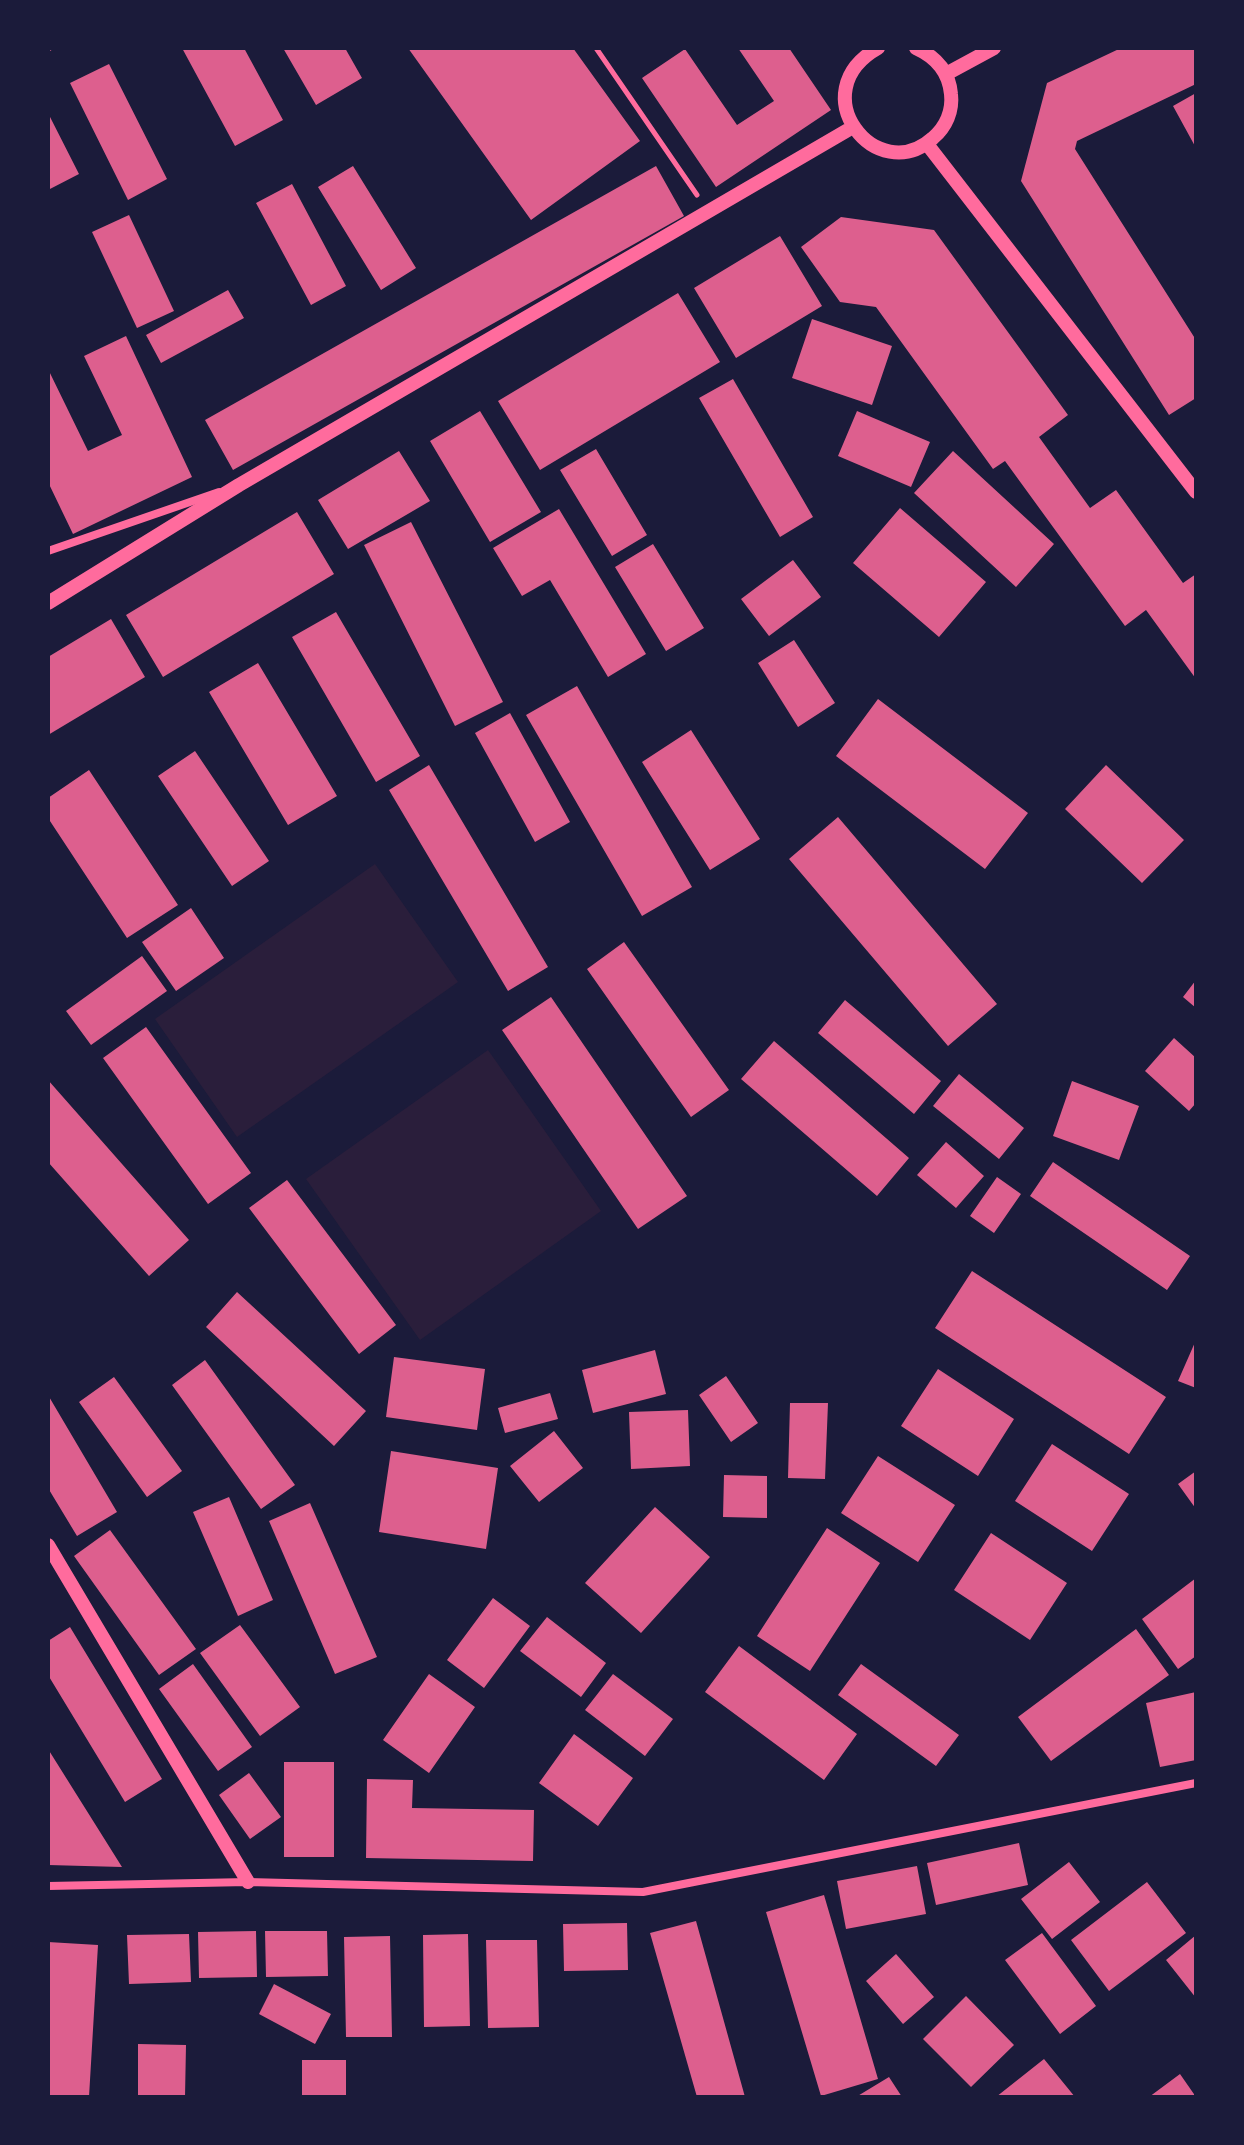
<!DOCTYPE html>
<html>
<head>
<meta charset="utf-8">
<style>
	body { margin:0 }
	#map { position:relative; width:1244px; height:2145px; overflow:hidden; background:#1b1b3a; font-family:"Public Sans",sans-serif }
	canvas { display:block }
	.frame { position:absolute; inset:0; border:50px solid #1b1b3a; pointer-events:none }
</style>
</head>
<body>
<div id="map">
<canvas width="1244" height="2145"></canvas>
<div class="frame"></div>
</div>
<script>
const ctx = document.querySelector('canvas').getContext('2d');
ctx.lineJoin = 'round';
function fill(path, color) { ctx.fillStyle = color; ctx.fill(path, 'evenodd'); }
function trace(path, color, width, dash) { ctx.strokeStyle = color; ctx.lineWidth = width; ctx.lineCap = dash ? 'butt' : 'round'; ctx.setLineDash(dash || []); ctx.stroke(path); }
fill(new Path2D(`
	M375,864l83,118 -221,155 -82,-118z
	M488,1050l113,161 -181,129 -114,-161z`), '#2a1e3b');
fill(new Path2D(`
	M182,48h62l39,72 -48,26z
	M283,48h62l17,30 -46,27z
	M408,48h165l67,93 -109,79z
	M738,48h51l42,62 -115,77 -74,-109 43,-29 52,76 37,-24z
	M1121,48h75v36l-119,57 -2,8 121,191v58l-27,17 -148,-234 26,-98z
	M109,64l58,115 -39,21 -58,-117z
	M1196,93v55l-23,-42z
	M48,113l31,61 -31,16z
	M353,166l63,102 -35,22 -63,-103z
	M656,166l28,50 -451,254 -28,-50z
	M292,184l54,102 -35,19 -55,-102z
	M129,215l45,96 -37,17 -45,-96z
	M841,217l93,13 134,185 -29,22 51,71 26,-18 67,93 13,-9v105l-50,-69 -21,16 -120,-165 -12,8 -117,-162 -36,-5 -39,-55z
	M780,236l42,70 -86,52 -42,-70z
	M228,290l16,28 -83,45 -15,-28z
	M678,293l42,69 -180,108 -42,-69z
	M812,319l80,27 -20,59 -80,-27z
	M126,336l66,141 -119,57 -25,-52v-113l40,82 34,-16 -38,-79z
	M733,379l80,138 -33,20 -81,-139z
	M480,411l61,101 -51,30 -60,-101z
	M857,411l73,31 -19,45 -73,-31z
	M596,449l51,86 -35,21 -52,-86z
	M399,451l31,50 -82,48 -30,-49z
	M953,451l101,93 -38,43 -102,-94z
	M900,508l86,74 -47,55 -86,-74z
	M559,509l87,145 -38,23 -58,-97 -28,16 -29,-48z
	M297,512l37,62 -171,103 -37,-62z
	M411,522l92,180 -48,24 -91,-181z
	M653,544l51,84 -38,23 -51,-84z
	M793,560l28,37 -52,39 -28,-37z
	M336,612l84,144 -44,26 -84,-145z
	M111,619l34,58 -97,58v-78z
	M794,640l41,63 -37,24 -40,-64z
	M258,663l79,133 -49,29 -79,-133z
	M577,686l115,201 -50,29 -116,-201z
	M878,699l150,114 -43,56 -149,-113z
	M510,713l60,109 -35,20 -60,-109z
	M691,730l69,109 -50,31 -68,-108z
	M195,751l74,110 -37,25 -74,-110z
	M429,765l119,202 -40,24 -119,-201z
	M1106,765l78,75 -42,43 -77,-74z
	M89,770l89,135 -51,33 -79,-120v-20z
	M838,817l159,187 -49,42 -159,-187z
	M191,908l33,50 -48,33 -34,-49z
	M624,942l105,148 -38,27 -104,-148z
	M142,956l25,35 -76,54 -25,-34z
	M1196,980v28l-13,-11z
	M551,997l136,199 -49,33 -136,-199z
	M845,1000l96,81 -27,33 -96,-81z
	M146,1027l105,146 -43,31 -105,-146z
	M1174,1038l22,20v45l-7,8 -44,-40z
	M774,1041l135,117 -32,38 -136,-117z
	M959,1074l65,54 -25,31 -66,-53z
	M48,1080l141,160 -40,36 -101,-114z
	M1072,1081l67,25 -20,54 -66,-24z
	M946,1142l38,34 -28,32 -39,-33z
	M1053,1162l137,94 -23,34 -137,-94z
	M997,1177l24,17 -27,39 -24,-17z
	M287,1180l109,145 -37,29 -110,-146z
	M972,1271l194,126 -37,57 -194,-126z
	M237,1292l129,119 -32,35 -128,-119z
	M1196,1340v48l-18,-7z
	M655,1350l11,44 -73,19 -11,-43z
	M394,1357l91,12 -8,61 -91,-13z
	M205,1360l90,125 -34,24 -89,-124z
	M938,1369l76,50 -36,57 -77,-50z
	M726,1376l32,47 -27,19 -32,-47z
	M114,1377l68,94 -35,26 -68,-95z
	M550,1393l8,26 -53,14 -7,-25z
	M48,1395l69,117 -40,24 -29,-48z
	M790,1403h38l-3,76 -37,-1z
	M688,1410l2,56 -59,3 -2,-57z
	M554,1431l29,37 -44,34 -29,-36z
	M1052,1444l77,50 -37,57 -77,-50z
	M391,1451l107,17 -12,81 -107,-17z
	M878,1456l77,49 -37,57 -77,-49z
	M1196,1471v38l-18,-25z
	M724,1475l43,1v42l-44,-1z
	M229,1497l44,103 -35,16 -45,-104z
	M310,1503l67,154 -42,17 -66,-153z
	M655,1507l55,50 -69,76 -56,-50z
	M827,1528l53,35 -70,108 -53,-35z
	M110,1530l86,119 -37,26 -85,-119z
	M991,1533l76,50 -37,57 -76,-50z
	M1196,1578v78l-18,13 -36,-50z
	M493,1598l37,28 -46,62 -37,-28z
	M547,1617l59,46 -25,34 -61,-46z
	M240,1625l60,82 -40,29 -60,-83z
	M70,1627l92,152 -37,23 -77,-127v-34z
	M1136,1629l33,46 -118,86 -33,-44z
	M739,1646l118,88 -33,46 -119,-88z
	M193,1664l59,83 -34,24 -59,-82z
	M861,1664l98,71 -23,31 -98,-71z
	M429,1674l46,33 -46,66 -46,-33z
	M613,1674l60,45 -28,37 -60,-46z
	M1196,1692v68l-36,7 -14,-64z
	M574,1734l59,44 -35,48 -59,-43z
	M48,1749l74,118 -74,-2z
	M284,1762h50v95h-50z
	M249,1773l32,44 -31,22 -31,-44z
	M367,1779l46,1 -1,28 122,2 -1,51 -167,-3z
	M1019,1843l9,42 -92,20 -9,-42z
	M1069,1862l31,40 -48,37 -31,-40z
	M917,1866l9,48 -80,15 -9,-48z
	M1147,1882l39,51 -77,58 -38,-51z
	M824,1895l54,184 -57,17 -55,-184z
	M696,1921l49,176h-48l-47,-164z
	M627,1923l1,47 -64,1 -1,-47z
	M256,1931l1,46 -58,1 -1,-46z
	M265,1931h62l1,45 -62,1z
	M1042,1933l54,73 -36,28 -55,-74z
	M189,1934l2,48 -62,2 -2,-49z
	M468,1934l2,92 -46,1 -1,-92z
	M1196,1935v63l-30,-38z
	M390,1936l2,101h-46l-2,-100z
	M486,1940h51l2,87 -51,1z
	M48,1942l50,3 -9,152h-41z
	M896,1954l38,43 -31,27 -37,-43z
	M274,1984l57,30 -16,30 -56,-30z
	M966,1996l48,49 -43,42 -48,-48z
	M138,2044l48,1 -1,52h-47z
	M1044,2059l31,38h-79z
	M302,2060h44v37h-44z
	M1180,2074l16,23h-47z
	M889,2077l13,20h-46z`), '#dd5f8e');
trace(new Path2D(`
	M596,48l101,147
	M48,49l2,-1`), '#ff6b9d', 5);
trace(new Path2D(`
	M48,551l171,-59
	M48,1886l200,-4 395,10 553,-109`), '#ff6b9d', 8);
trace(new Path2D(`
	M878,48c-78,44 -1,141 55,90 13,-11 20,-27 18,-44 -2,-22 -15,-37 -35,-46
	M946,74l48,-26
	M927,144l269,348
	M48,603l191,-118 614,-358
	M48,1545l200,337`), '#ff6b9d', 14);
</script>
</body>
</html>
